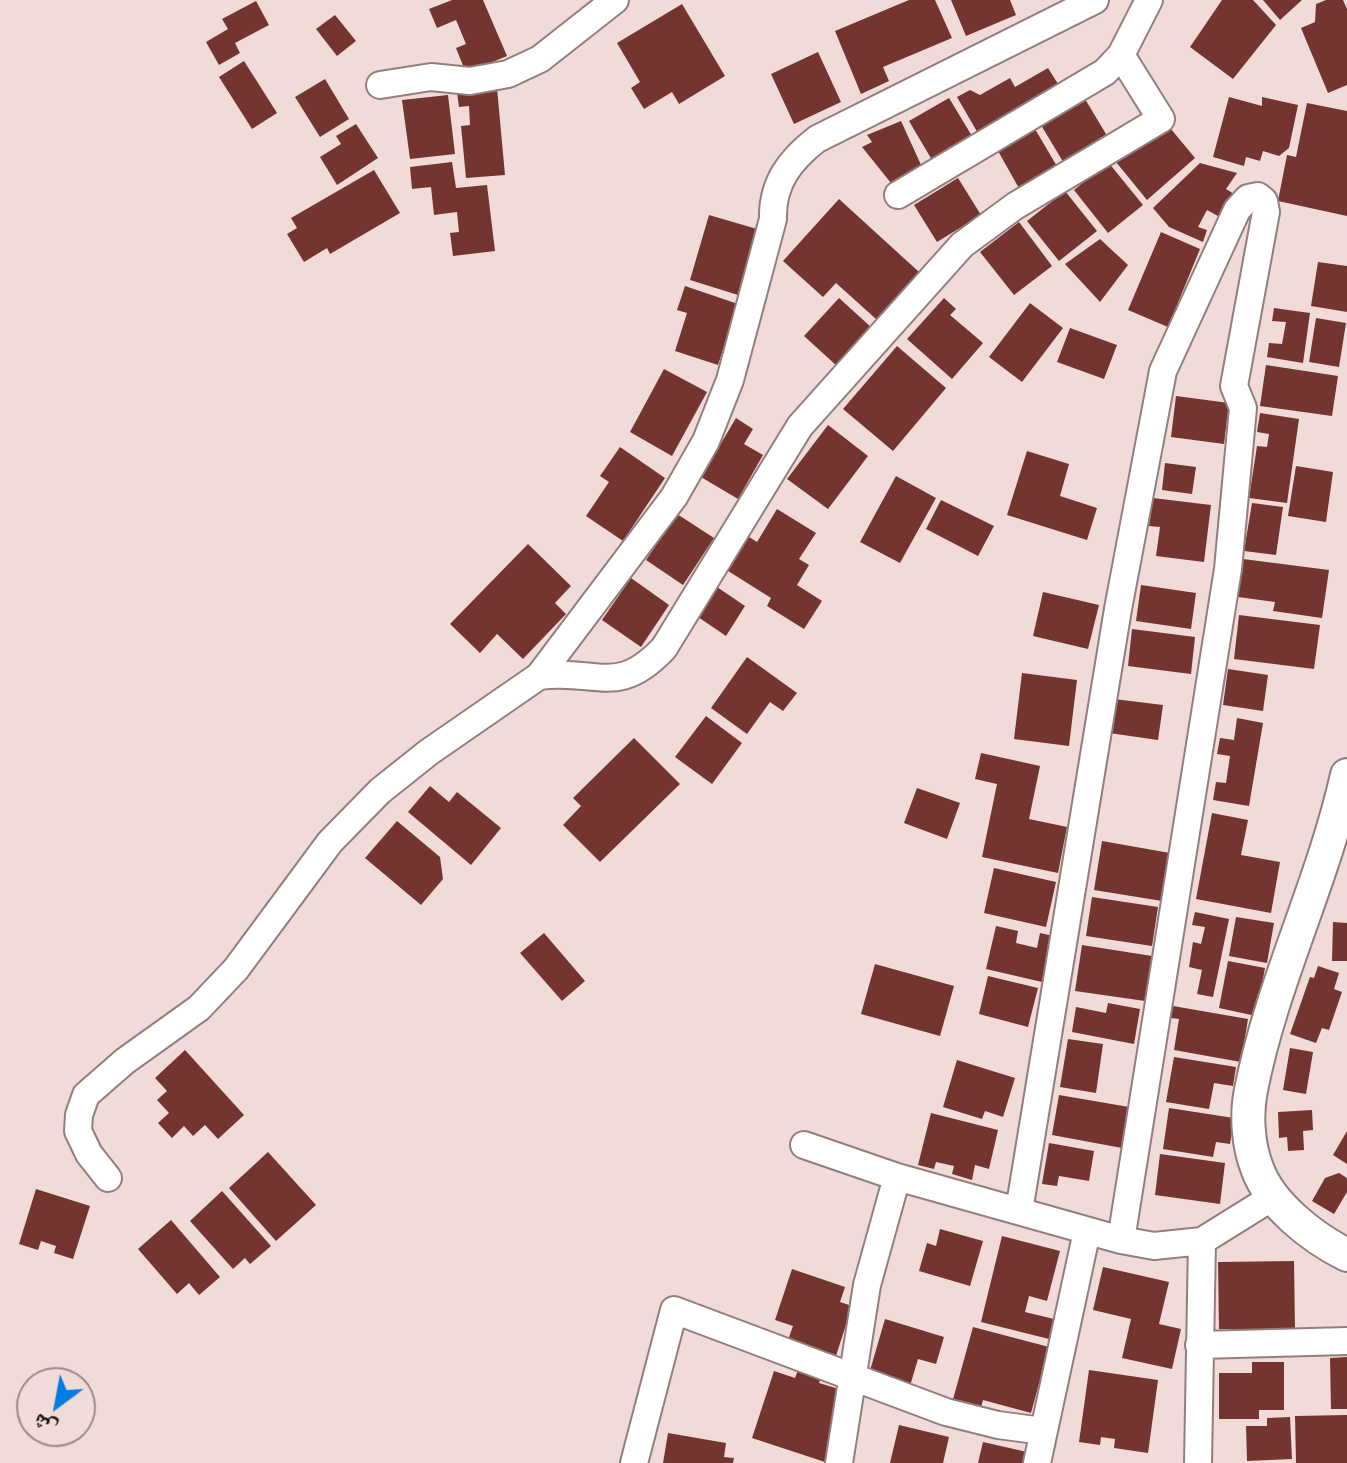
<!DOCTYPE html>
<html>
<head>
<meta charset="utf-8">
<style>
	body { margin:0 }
	#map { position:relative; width:1347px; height:1463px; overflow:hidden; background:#f0dbd8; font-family:Raleway,"Noto Naskh Arabic",sans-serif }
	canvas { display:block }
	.north { position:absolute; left:16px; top:1367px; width:80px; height:80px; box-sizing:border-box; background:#f0dbd8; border:2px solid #9a8b88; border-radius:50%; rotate:212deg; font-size:22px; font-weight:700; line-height:32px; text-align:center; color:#191211 }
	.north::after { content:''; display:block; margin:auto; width:28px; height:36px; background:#017ce3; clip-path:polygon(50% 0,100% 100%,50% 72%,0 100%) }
</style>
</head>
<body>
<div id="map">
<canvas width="1347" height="1463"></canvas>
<div class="north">ش</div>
</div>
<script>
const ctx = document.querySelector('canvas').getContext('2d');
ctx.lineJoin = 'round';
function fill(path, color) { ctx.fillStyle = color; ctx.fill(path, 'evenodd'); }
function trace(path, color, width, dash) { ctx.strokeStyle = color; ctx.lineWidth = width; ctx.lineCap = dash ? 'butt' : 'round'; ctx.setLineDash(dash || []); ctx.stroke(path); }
fill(new Path2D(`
	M452,0h31l24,56 -41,17 -10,-25 10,-4 -10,-24 -19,8 -8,-19z
	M909,0h26l17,38 -69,29 6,14 -28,13 -26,-63z
	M951,0h59l6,15 -50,21z
	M1222,0h31l23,25 -43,54 -43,-32z
	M1263,0h39l-22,20z
	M1326,0h17l4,9v76l-19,8 -27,-65 14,-6 1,-18z
	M256,1l13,24 -34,18 5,10 -21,12 -13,-23 22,-13 -6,-10z
	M682,4l43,72 -46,28 -7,-12 -28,17 -13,-21 9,-6 -23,-39z
	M335,15l21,26 -19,15 -21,-27z
	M818,52l23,50 -47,22 -23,-50z
	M244,61l33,52 -25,16 -33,-52z
	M1048,68l12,19 -81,48 -22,-38 13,-7 10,5 30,-17 5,9z
	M325,79l24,40 -29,18 -25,-40z
	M497,88l8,87 -39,3 -5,-52 9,-1 -1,-19 -10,1 -2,-15z
	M448,95l7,59 -45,5 -8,-59z
	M1229,97l33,9v-9l36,8 -9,43 -10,8 -16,-5 -3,10 -14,-4 -2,9 -31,-9z
	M949,98l23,38 -40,24 -23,-39z
	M1085,99l24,40 -44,26 -24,-40z
	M1307,103l40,8v105l-69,-15 9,-46 9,2z
	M901,121l21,46 -31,16 -29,-36 10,-5 -5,-7z
	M356,124l22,34 -41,27 -17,-28 21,-13 -5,-8z
	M1035,129l23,39 -38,22 -22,-39z
	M1171,129l24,29 -48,42 -31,-38z
	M452,162l4,26 31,-3 8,66 -42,5 -3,-23 9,-1 -2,-20 -23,3 -3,-28 -19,2 -2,-22z
	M1108,162l35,43 -35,28 -34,-43z
	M1200,163l37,10 -11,16 8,5 -16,22 -11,-6 -9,17 9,3 -4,12 -34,-15 -16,-19z
	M374,170l26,43 -70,41 -3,-6 -23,14 -17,-28 10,-6 -6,-10z
	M958,178l23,37 -44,27 -23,-37z
	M1065,191l32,40 -38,30 -32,-40z
	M839,199l80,73 -43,47 -40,-36 -13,14 -40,-36z
	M709,215l48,14 -19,66 -48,-15z
	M1019,222l33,44 -38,29 -34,-43z
	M1161,232l39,17 -32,78 -40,-17z
	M1100,239l28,26 -28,37 -35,-38z
	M1318,262l29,4v46l-36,-6z
	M685,286l53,18 -20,61 -43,-14 12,-38 -10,-3z
	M839,298l33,30 -35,38 -33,-30z
	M944,298l12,11 -6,6 33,28 -31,36 -45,-40z
	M1030,303l33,25 -41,54 -33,-25z
	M1274,308l36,5 -7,50 -36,-6 2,-14 13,1 4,-22 -14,-1z
	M1316,318l30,5 -7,44 -30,-5z
	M1070,328l47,17 -13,34 -47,-17z
	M897,346l49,42 -53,63 -50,-42z
	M1266,365l72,11 -6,40 -72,-10z
	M664,369l43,23 -35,64 -42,-24z
	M1176,396l53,7 -5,41 -53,-7z
	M1260,413l39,6 -12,84 -38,-5 8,-52 10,1 2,-13 -12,-2z
	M736,418l17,11 -9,15 19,11 -25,44 -37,-22z
	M828,425l40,31 -40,53 -41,-30z
	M620,447l45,31 -42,63 -37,-25 23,-34 -9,-6z
	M1027,451l42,13 -9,32 37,12 -10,32 -80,-25z
	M1165,463l31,4 -4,27 -30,-4z
	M1296,466l37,6 -7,50 -38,-6z
	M896,476l40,22 -36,65 -40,-21z
	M1153,498l58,7 -7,57 -48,-6 4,-29 -11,-1z
	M941,500l53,26 -16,30 -52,-27z
	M1252,503l31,4 -7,48 -32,-4z
	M777,509l39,24 -17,26 10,6 -12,20 25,16 -18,28 -37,-23 4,-8 -46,-29 21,-34 11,7z
	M677,514l37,24 -31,47 -37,-25z
	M528,544l43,42 -16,17 11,11 -43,45 -26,-25 -17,19 -30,-29z
	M1243,559l86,11 -7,48 -49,-7 2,-9 -37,-5z
	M631,578l38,27 -28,42 -39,-27z
	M1141,585l55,8 -5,36 -55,-8z
	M717,587l28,19 -19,30 -28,-19z
	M1043,592l56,13 -11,44 -55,-13z
	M1239,615l81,10 -6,44 -80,-10z
	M1132,629l63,8 -4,37 -63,-8z
	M747,657l50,36 -14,18 -13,-9 -23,32 -36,-26z
	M1228,669l40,6 -5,36 -40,-6z
	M1022,673l55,7 -8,66 -55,-7z
	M1114,699l49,6 -5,35 -49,-7z
	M706,716l36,27 -30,41 -37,-27z
	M1237,718l26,5 -14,83 -36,-6 3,-18 10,1 4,-27 -13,-2 3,-16 14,2z
	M634,738l46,46 -80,78 -37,-37 18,-19 -8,-8z
	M981,753l59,13 -11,53 38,8 -9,46 -76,-16 15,-73 -22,-5z
	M430,786l19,16 8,-10 44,36 -30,37 -63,-53z
	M917,788l43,15 -13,36 -43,-16z
	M1212,813l36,7 -7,35 39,7 -9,51 -75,-14z
	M397,821l43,36 3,22 -22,26 -56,-47z
	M1102,841l68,12 -8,48 -68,-11z
	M994,868l62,14 -10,45 -62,-14z
	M1092,897l66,10 -6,39 -66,-10z
	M1195,912l34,7 -16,78 -16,-3 5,-24 -13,-3 4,-25 8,2 4,-17 -13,-2z
	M1236,917l38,6 -7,40 -38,-7z
	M1333,922l14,1v38h-15z
	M996,926l22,5 -2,12 21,5 3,-15 13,3 -11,46 -56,-13z
	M544,933l41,48 -23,20 -42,-48z
	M1082,945l70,11 -7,45 -70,-10z
	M1228,961l37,7 -9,48 -37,-8z
	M875,964l79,22 -14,50 -79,-22z
	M1318,966l21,7 -5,16 8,3 -13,38 -7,-2 -6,15 -26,-9 20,-57 4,1z
	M988,976l50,12 -10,39 -49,-13z
	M1108,1003l32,6 -6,35 -62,-12 4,-25 30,6z
	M1173,1006l75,13 -7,43 -67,-12 5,-31 -8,-1z
	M1068,1039l35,5 -7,49 -36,-6z
	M1290,1048l23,4 -7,42 -23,-4z
	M185,1050l59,65 -26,24 -13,-14 -12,11 -9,-10 -12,12 -14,-15 11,-10 -12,-13 10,-9 -12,-13z
	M1174,1057l62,10 -3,19 -19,-3 -5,26 -43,-7z
	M957,1060l58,18 -12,39 -18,-6 -3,8 -39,-12z
	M1059,1095l70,12 -7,41 -70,-13z
	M1169,1108l65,10 -4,26 -14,-2 -3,15 -50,-8z
	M1312,1110l1,20 -10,1 1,19 -16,1 -1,-14 -8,1 -1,-26z
	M931,1113l67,17 -9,39 -14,-4 -3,15 -20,-6 2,-8 -18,-4 -2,7 -16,-4z
	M1347,1131v33l-14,-9z
	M1049,1143l45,8 -5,30 -30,-5 -2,10 -15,-2z
	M268,1152l48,53 -40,36 -47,-53z
	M1160,1154l65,9 -5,41 -65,-9z
	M1339,1173l8,5v14l-13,22 -22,-13 13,-23z
	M36,1189l54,17 -17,53 -19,-6 2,-7 -15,-5 -3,9 -19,-6z
	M222,1191l49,55 -21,18 -5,-6 -12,11 -43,-48z
	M171,1220l49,57 -21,18 -10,-12 -12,11 -39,-45z
	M940,1229l43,12 -13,45 -51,-15 8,-28 9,3z
	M1002,1236l58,15 -13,50 -18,-5 -4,16 33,8 -5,20 -72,-18z
	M1294,1261l1,68h-76l-1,-67z
	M1103,1267l66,15 -10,42 22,5 -9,40 -50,-11 9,-39 -38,-9z
	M792,1269l53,18 -5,15 12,4 -17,53 -48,-16 6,-17 -18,-6z
	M885,1319l59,18 -8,27 -18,-5 -8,27 -41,-12z
	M973,1327l76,20 -18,66 -48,-13 -3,11 -28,-8z
	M1347,1357v52h-16l-1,-51z
	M1252,1362h32v48h-25v9h-40v-46h33z
	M798,1370l23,7 -2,6 23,7 -14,73 -76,-25 22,-67 21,7z
	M1089,1370l69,10 -10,73 -34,-5 1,-9 -14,-2 -1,8 -21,-3z
	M1347,1415v48h-51l-1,-47z
	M1290,1417l2,42 -45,2 -1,-35h21v-8z
	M899,1425l50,12 -6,26h-53z
	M668,1433l58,10 -2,14 10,1 -1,5h-70z
	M983,1442l44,10 -2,11h-47z`), '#74342f');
const minor = new Path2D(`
	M380,85l51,-8 39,4 38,-7 32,-15 75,-59
	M898,195l207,-123 16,-17 28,-55
	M539,676c58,-8 78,22 125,-28l136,-222 162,-181 53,-39 146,-87 -40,-64
	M804,1145l93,32 224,63 33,6 48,-5 69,-43
	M108,1178l-19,-24 -11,-23 1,-16 7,-20 39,-34 74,-53 37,-39 94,-127 50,-51 49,-39 110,-76 135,-179 32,-56 24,-61 43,-161c-1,-36 17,-59 44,-80l278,-139
	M1019,1211l99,-602 45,-238 74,-161 11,-12 10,-2 6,5 2,11 -32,174 9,22 -15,161 -107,671
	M1199,1345l148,-4
	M634,1463l40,-153 272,102 52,13 45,6
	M839,1463l28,-178 30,-108
	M1037,1463l50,-232
	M1198,1463l4,-222`);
const tertiary = new Path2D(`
	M1347,775c-24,108 -75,207 -96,315 -5,24 -3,55 6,78 13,37 56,70 90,87`);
trace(minor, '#927f7c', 30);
trace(tertiary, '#927f7c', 36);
trace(minor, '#fff', 26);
trace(tertiary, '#fff', 32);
</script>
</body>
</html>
